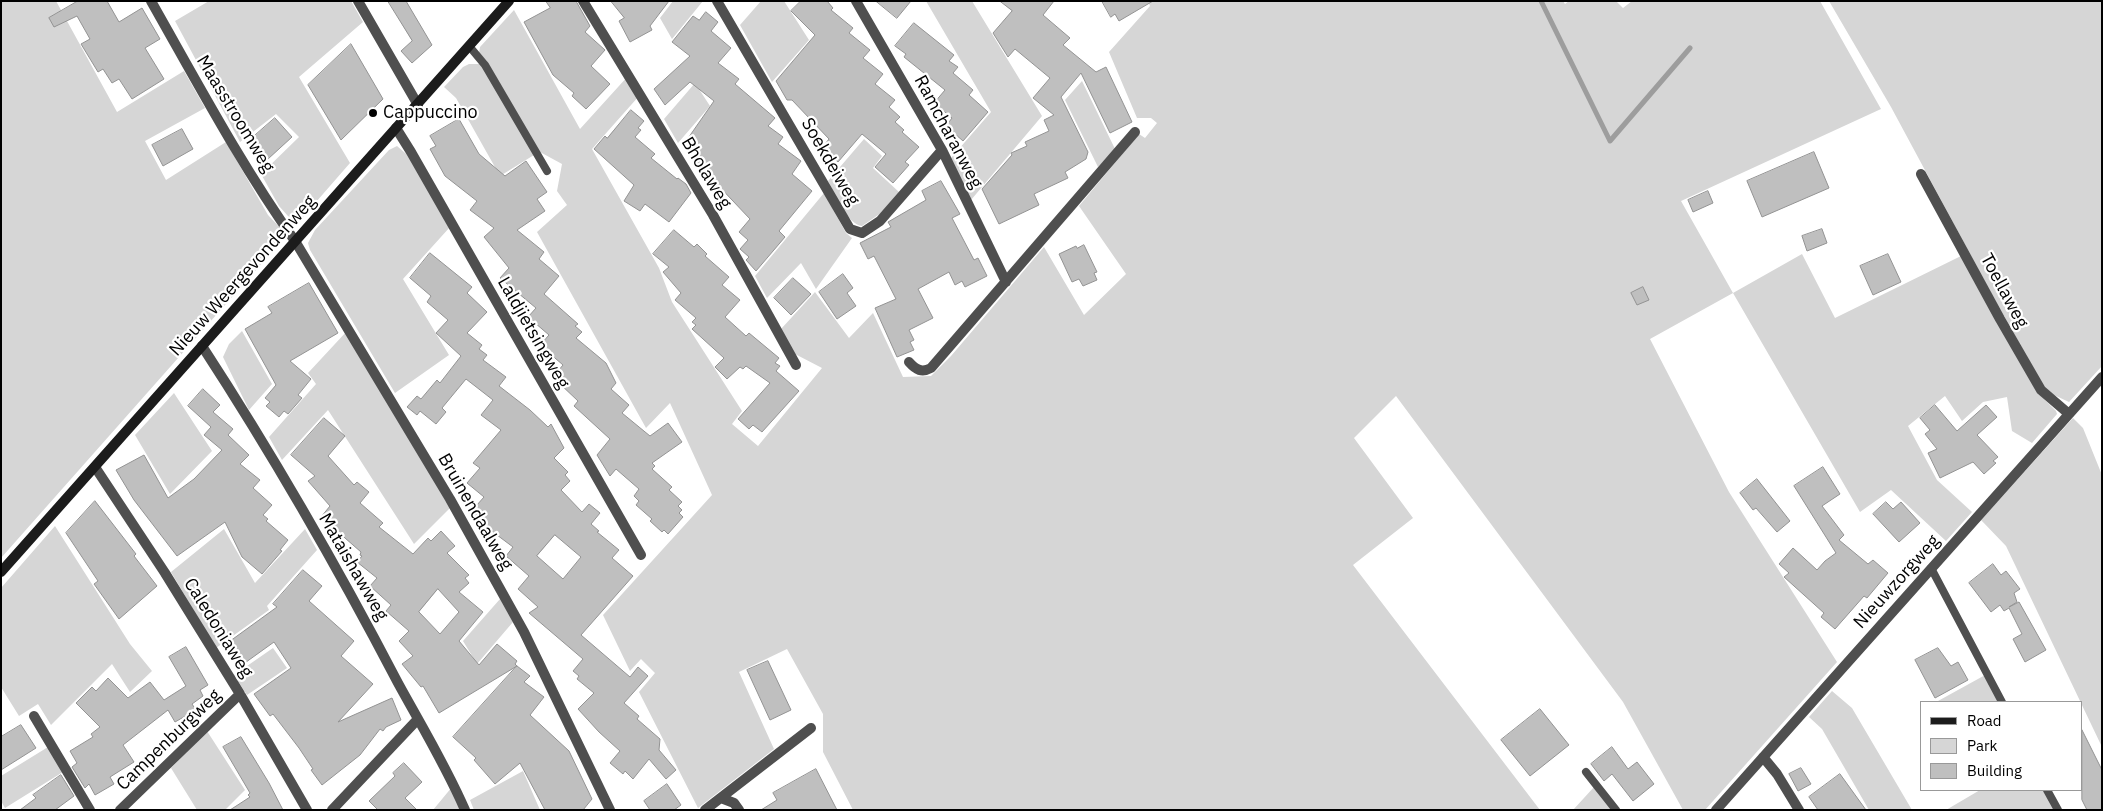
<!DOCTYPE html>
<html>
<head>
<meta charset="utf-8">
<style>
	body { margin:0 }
	#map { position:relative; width:2103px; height:811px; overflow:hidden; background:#fff; font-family:"IBM Plex Sans",sans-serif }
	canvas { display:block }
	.frame { position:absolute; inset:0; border:2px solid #000; pointer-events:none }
	.legend { position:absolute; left:1920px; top:701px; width:162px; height:90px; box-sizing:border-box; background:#fff; border:1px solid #999; margin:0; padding:6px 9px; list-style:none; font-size:15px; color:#000 }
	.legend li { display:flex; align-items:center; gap:10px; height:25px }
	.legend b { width:25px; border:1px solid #999 }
</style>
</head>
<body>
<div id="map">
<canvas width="2103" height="811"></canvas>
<div class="frame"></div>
<ul class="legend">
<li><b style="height:6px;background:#1c1c1c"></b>Road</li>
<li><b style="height:14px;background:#d6d6d6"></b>Park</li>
<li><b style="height:14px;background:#bfbfbf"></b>Building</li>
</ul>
</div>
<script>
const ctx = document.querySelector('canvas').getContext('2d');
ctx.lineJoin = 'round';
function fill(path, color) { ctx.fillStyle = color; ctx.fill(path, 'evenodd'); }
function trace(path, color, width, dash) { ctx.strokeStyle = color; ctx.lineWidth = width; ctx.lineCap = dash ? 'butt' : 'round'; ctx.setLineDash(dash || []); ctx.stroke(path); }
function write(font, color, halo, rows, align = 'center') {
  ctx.font = font + ' "IBM Plex Sans",sans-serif'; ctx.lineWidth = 4.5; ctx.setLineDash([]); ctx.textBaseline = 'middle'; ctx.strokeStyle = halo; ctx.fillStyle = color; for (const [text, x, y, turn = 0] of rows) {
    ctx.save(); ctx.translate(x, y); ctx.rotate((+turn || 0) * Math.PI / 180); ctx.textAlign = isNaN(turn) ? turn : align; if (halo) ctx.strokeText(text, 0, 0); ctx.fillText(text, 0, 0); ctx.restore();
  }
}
fill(new Path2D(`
	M1,1h55l61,111 67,-41 21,37 -60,33 21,39 60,-38 42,73 19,20 -286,323z
	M209,1h142l12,21 -64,55 51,86 -54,62 -17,-19 -18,-32 38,-37 -23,-23 -36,28 -65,-121z
	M673,1h30l-31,38 -12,-21z
	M761,1h23l25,39 -37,42 -32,-57z
	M926,1h46l70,115 -71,84 -20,-42 40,-46z
	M1148,1h415l2,3 4,-3h47l7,7 9,-7h188l61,108 -200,92 52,92 69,-39 33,64 126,-62 78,138 17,17 1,3 -25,29 -20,-12 -5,-34 -24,5 -21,19 -17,-25 -37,30 29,54 35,32 -26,29 -55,-51 -31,22 -127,-219 -83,46 79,153 108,170 -132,148h-22l-60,-108 -227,-306 -42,42 59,80 -60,47 187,245h-687l-30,-58v-38l-36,-65 -48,23 35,77 -76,59 -59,-116 16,-19 -14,-14 -11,12 -27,-56 109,-120 -42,-92 -24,25 -109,-196 30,-27 -10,-14 5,-27 -22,-12 -54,-92 -7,-7 1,-6 34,-37 66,119 48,-53 11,20 -47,53 67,119 13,34 70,109 -10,13 26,22 64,-78 -27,-14 -14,-25 34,-37 34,46 24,-25 30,64 28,-1 20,-20 93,-109 40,68 42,-41 -47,-68 60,-72 6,4 12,-15 -6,-5h-14l-28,-66 41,-46z
	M1829,1h273v365l-33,36 -15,-7 -10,-8 -54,-96 -99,-184z
	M469,64h11l4,3 50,88 -34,21 -44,-78 -12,-11 19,-20z
	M1082,81l33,68 -17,18 -33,-67z
	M695,83l15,23 -32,37 -14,-24z
	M864,139l18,17 -9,12 26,24 -18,21 -19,13c-14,-1 -27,-32 -34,-45z
	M397,146l15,13 38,68 -47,52 46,76 -54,38 -85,-143 -2,-7 7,-13 74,-80z
	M824,193l22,40 6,5 -36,51 -15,-26 -34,35 -12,-22z
	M242,331l30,53 -23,26 -26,-53 6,-13z
	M347,331l103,177 -36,36 -86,-134 -46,50 -13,-23 47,-53 -8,-11z
	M174,393l38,58 -42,43 -35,-59z
	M2073,418l10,10 19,47v272l-96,-201 -25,-26z
	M55,526l75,118 22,27 -22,21 -18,-28 -61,61 -13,-21 -19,12 -18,-29v-99z
	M224,529l31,54 50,-54 12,21 -50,56 2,4 -53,38 -45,-76z
	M500,599l13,23 -36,42 -14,-23z
	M273,648l14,20 -40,27 -13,-20z
	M1987,674l14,28h-62l-1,-1z
	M1832,691l20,17 60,102h-43l-47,-81 -13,-12z
	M207,731l38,59 -20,20h-28l-26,-42z
	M48,747l15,25 -58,36 -4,-7v-25z
	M523,771l17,39h-66l-4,-10z
	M452,787l9,23h-28z
	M1594,787l18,23h-39z
	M1980,790h65l10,20h-109z`), '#d6d6d6');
trace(new Path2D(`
	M1541,1l69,140 80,-93`), '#9d9d9d', 5);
const building = new Path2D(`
	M78,1h29l12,21 23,-14 18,31 -15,9 19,31 -32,20 -13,-20 -7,4 -9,-14 -5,3 -17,-28 9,-5 -13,-23 -23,11 -5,-9z
	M388,1h18l26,44 -20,18 -11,-12 11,-10z
	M546,1h30l14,25 -5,6 20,18 -14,16 19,18 -24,25 -14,-13 2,-3 -21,-18 -29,-53 26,-14z
	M611,1h58l-19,25 2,4 -22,12 -11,-21 5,-3z
	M801,1h26l6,7 -2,2 22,18 -4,5 21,17 -7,8 20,16 -8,10 20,16 -6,7 11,10 -5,5 9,8 -2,2 17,15 -14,15 4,3 -16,18 -18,-16 11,-13 -24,-20 -24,28 -16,-14 7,-9 -37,-39h-5l-11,-19 39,-46 -24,-24z
	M876,1h35l-14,17z
	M1000,1h54l-11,14 27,23 -7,7 33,27 10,-5 26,55 -22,11 -29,-60 -20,24 27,55 -2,7 -21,13 3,6 -34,16 5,11 -40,19 -17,-35 30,-34 -1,-2 16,-7 -2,-4 24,-11 -5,-11 10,-5 -21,-17 17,-20 -35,-29 -7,8 -15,-24 19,-22z
	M1102,1h51l-34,20 -4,-7 -4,3z
	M706,12l12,10 -7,9 20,17 -13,15 21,16 -4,5 40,34 -7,8 15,11 -5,7 23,17 -9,13 20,17 -33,40 6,6 -29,34 -10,-11 3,-3 -9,-8 8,-9 -9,-8 11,-13 -53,-56 6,-5 -19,-14 30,-43 -24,-19 -25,23 -11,-16 36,-33 -18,-14 21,-26 6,4z
	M914,23l40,32 -5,6 9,6 -5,6 20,17 -4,5 19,17 -25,29 -17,-15 6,-8 -18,-15 11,-13 -41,-33 2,-3 -11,-8z
	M351,44l32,55 -42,41 -33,-55z
	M631,110l13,11 -6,7 3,2 -6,7 20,17 -4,4 26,21 1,-1 8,6 5,9 -22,29 -24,-18 -5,7 -16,-10 10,-16 -40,-36 11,-13 2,2z
	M275,118l17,19 -24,22 -17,-20z
	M459,119l20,35 26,22 21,-15 21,31 -10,7 8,12 -28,19 27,22 -5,7 20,17 -15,18 34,30 -3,2 7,6 -6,6 30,25 10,20 -5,6 18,16 -7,8 28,23 18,-13 14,19 -30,21 3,3 -3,3 20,18 -3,3 13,12 -4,4 4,4 -3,3 4,4 -15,17 -4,-4 -2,2 -12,-11 2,-2 -16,-14 3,-4 -5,-5 5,-7 -23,-20 -6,7 -13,-21 13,-16 -36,-33 4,-5 -19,-18 5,-6 -6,-6 5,-6 -23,-20 9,-10 -21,-18 8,-9 -36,-30 9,-10 -25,-31 10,-9 -24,-18 7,-9 -32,-25 -15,-27 6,-3 -6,-10z
	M182,129l11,20 -30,17 -11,-21z
	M1814,152l15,36 -67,29 -15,-36z
	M941,181l19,33 -8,4 22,42 4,-2 9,18 -22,11 -3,-6 -7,4 -6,-13 -31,17 15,29 -24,12 5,10 -4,2 4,8 -17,7 -22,-49 21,-9 -22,-43 -6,3 -8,-16 31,-16 -3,-5 38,-22 -4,-9z
	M1708,191l5,12 -20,9 -5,-12z
	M1822,229l5,14 -20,8 -5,-15z
	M674,230l20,17 3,-3 10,10 -2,2 24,21 -7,8 18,15 -15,17 21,19 3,-3 30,25 -4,5 5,3 -4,5 23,20 -37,41 -9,-7 -4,4 -11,-10 32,-36 -24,-17 -3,3 -3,-2 -13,12 -12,-12 9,-9 -32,-29 4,-4 -4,-3 4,-4 -21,-18 6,-7 -18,-21 6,-5 -16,-13z
	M1084,245l13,27 -3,1 3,7 -14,6 -4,-7 -7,3 -13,-28 17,-8 1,2z
	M430,253l42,34 -5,6 20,19 -20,21 15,12 -3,4 8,6 -4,5 23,17 -7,9 31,24 18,17 3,-3 13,24 -10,10 14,14 -3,3 5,6 -9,9 21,22 7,-8 11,9 -9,11 8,7 -2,1 22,18 -7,8 21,18 -52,59 49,42 8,-10 10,9 -24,27 15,13 -2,3 23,20 -1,11 17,20 -10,9 -17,-20 -16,20 -8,-8 -2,3 -13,-11 10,-12 -21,-19 -21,-23 16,-16 -17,-14 2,-3 -6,-5 10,-12 -54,-46 9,-6 -20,-18 11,-13 -23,-20 7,-9 -44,-33 15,-17 -17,-14 13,-15 -7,-5 28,-33 -20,-15 12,-15 -27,-21 -24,29 4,4 -10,12 -16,-13 -3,4 -10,-8 10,-11 4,3 16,-19 3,3 21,-27 -25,-23 12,-13 -21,-18 4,-6 -21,-18zM555,535l26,22 -18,22 -26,-23z
	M1888,254l13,28 -28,13 -13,-29z
	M843,274l10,14 -6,5 9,13 -19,13 -18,-27z
	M793,278l18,16 -20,21 -17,-17z
	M309,283l29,50 -48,28 21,18 -13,16 4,3 -14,16 -4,-3 -5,6 -13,-11 4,-4 -5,-4 11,-13 -31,-56 27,-16 -4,-6z
	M1643,287l6,13 -12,5 -6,-12z
	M203,389l17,16 -7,7 20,17 -5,6 21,20 -9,9 20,16 -7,8 19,17 -9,10 5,4 -2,2 22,19 -8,10 2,1 -20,23 -20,-17 -17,-35 -48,34 -43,-56 -18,-30 28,-15 24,43 26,-19 28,-29 -18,-15 7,-8 -23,-21z
	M1935,405l22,26 29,-26 11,12 -20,18 21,22 -5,4 3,2 -12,11 -11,-12 -33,16 -12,-25 9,-4 -12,-15 5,-4 -10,-12z
	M324,418l21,18 -17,20 26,29 3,-3 12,10 -9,11 23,20 -4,4 34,27 15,-16 3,3 10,-10 14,15 -8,7 22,22 -4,3 4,5 -10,9 24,20 -24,29 20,24 18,-21 20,17 -2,3 2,2 -78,47 -16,-27 -2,1 -19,-23 11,-8 -14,-15 10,-10 -23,-20 5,-6 -21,-19 7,-8 -20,-16 5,-6 -2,-1 1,-3 -40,-35 9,-11 -22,-25 7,-5 -24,-21zM438,589l21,23 -19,22 -21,-22z
	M1823,467l17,27 -18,12 22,29 -5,5 29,24 5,-4 15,13 -21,25 -3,-2 -29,33 -14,-12 3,-4 -40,-36 5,-4 -10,-9 14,-16 24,22 8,-9 11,-8 -42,-67z
	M1757,479l33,42 -13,11 -21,-24 -3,2 -13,-17z
	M95,501l41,53 -2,2 23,30 -38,33 -25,-35 4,-3 -32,-48z
	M1886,502l7,7 8,-7 19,21 -21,19 -26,-28z
	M1993,564l8,11 5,-4 14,18 -6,4 3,9 -8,5 10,-5 27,48 -21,12 -12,-23 9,-5 -13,-26 -5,3 -4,-6 -9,7 -22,-29z
	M303,570l19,16 -13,15 45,40 -13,15 32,28 -35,38 54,-24 9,22 -15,7 -3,4 -3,-2 -20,26 -38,30 -11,-15 2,-1 -14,-21 -26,-34 -3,2 -16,-22 37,-26 -17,-26 -32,23 -16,-21 51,-37 -4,-3z
	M186,647l22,38 -8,5 3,6 -11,8 4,6 -21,12 -7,-12 -45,35 11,17 -24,15 4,7 -19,11 -6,-11 -4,4 -13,-21 5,-4 -7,-12 23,-14 -2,-3 9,-7 -24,-24 16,-16 4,4 12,-13 20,20 22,-16 14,18 22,-14 -17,-29z
	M1938,648l13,18 7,-4 10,18 -33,18 -20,-38z
	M768,661l23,49 -21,10 -23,-50z
	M517,666l13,10 -6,6 20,15 -14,18 39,36 23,48 -9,11h-38l-25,-47 -25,21 -21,-24 2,-2 -23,-21z
	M1540,709l29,36 -39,31 -29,-36z
	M21,725l15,23 -35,22v-33z
	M2082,730l20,40v40h-15l-5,-10z
	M241,737l28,46 14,27h-53l20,-13 -2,-2 2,-2 -27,-46z
	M1612,747l16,22 9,-7 17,22 -21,17 -21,-27 -8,7 -13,-17z
	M404,763l18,19 -17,16 12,12h-39l-9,-9 26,-25 -2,-3z
	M1801,768l10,16 -13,7 -9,-17z
	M816,769l21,41h-76l16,-10 -4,-7z
	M1840,774l26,36h-48l-9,-13z
	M61,775l13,21 -19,14h-35l16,-12 -3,-3z
	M667,784l14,21 -7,5h-24l-6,-9z`);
fill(building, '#bfbfbf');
trace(building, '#939393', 1);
trace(new Path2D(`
	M469,46l16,19 62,106
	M1931,568l71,134
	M1586,772l30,38
	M2047,790l11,20`), '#4f4f4f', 8);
trace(new Path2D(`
	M151,1c46,81 90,164 144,240l155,258 74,133 86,178
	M358,1l60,104
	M583,1l130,214 83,150
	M717,1l133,228 12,4 18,-12 62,-71
	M856,1l86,149 64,132
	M396,128l15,24 230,403
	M1921,174l79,145 41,71 28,24
	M202,346c71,109 136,222 196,337 23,42 48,83 67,127
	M909,362c7,8 13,11 22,6l204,-236
	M95,467l70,106 75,121 67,116
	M34,716l56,94
	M1763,757l14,17 22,36
	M721,798l13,5 5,7
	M120,810l120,-116
	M332,810l86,-91
	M705,810l106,-82
	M1716,810l386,-433`), '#4f4f4f', 10);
trace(new Path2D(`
	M1,572l508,-571`), '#1c1c1c', 10);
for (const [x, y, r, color] of [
	[373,113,5,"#000"]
]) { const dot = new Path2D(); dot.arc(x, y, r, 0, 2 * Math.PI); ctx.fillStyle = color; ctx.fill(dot); trace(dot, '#fff', 2); }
write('18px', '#000', '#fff', [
	["Cappuccino",383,113]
], 'left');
write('18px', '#000', '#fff', [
	["Maasstroomweg",235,114,59],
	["Ramcharanweg",948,132,62],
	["Soekdeiweg",830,162,60],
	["Bholaweg",706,173,59],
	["Nieuw Weergevondenweg",243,276,-48],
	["Toellaweg",2004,291,62],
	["Laldjietsingweg",533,333,60],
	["Bruinendaalweg",475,512,60],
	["Mataishawweg",353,567,60],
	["Nieuwzorgweg",1897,582,-48],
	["Caledoniaweg",218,628,58],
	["Campenburgweg",169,740,-44]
]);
</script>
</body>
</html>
